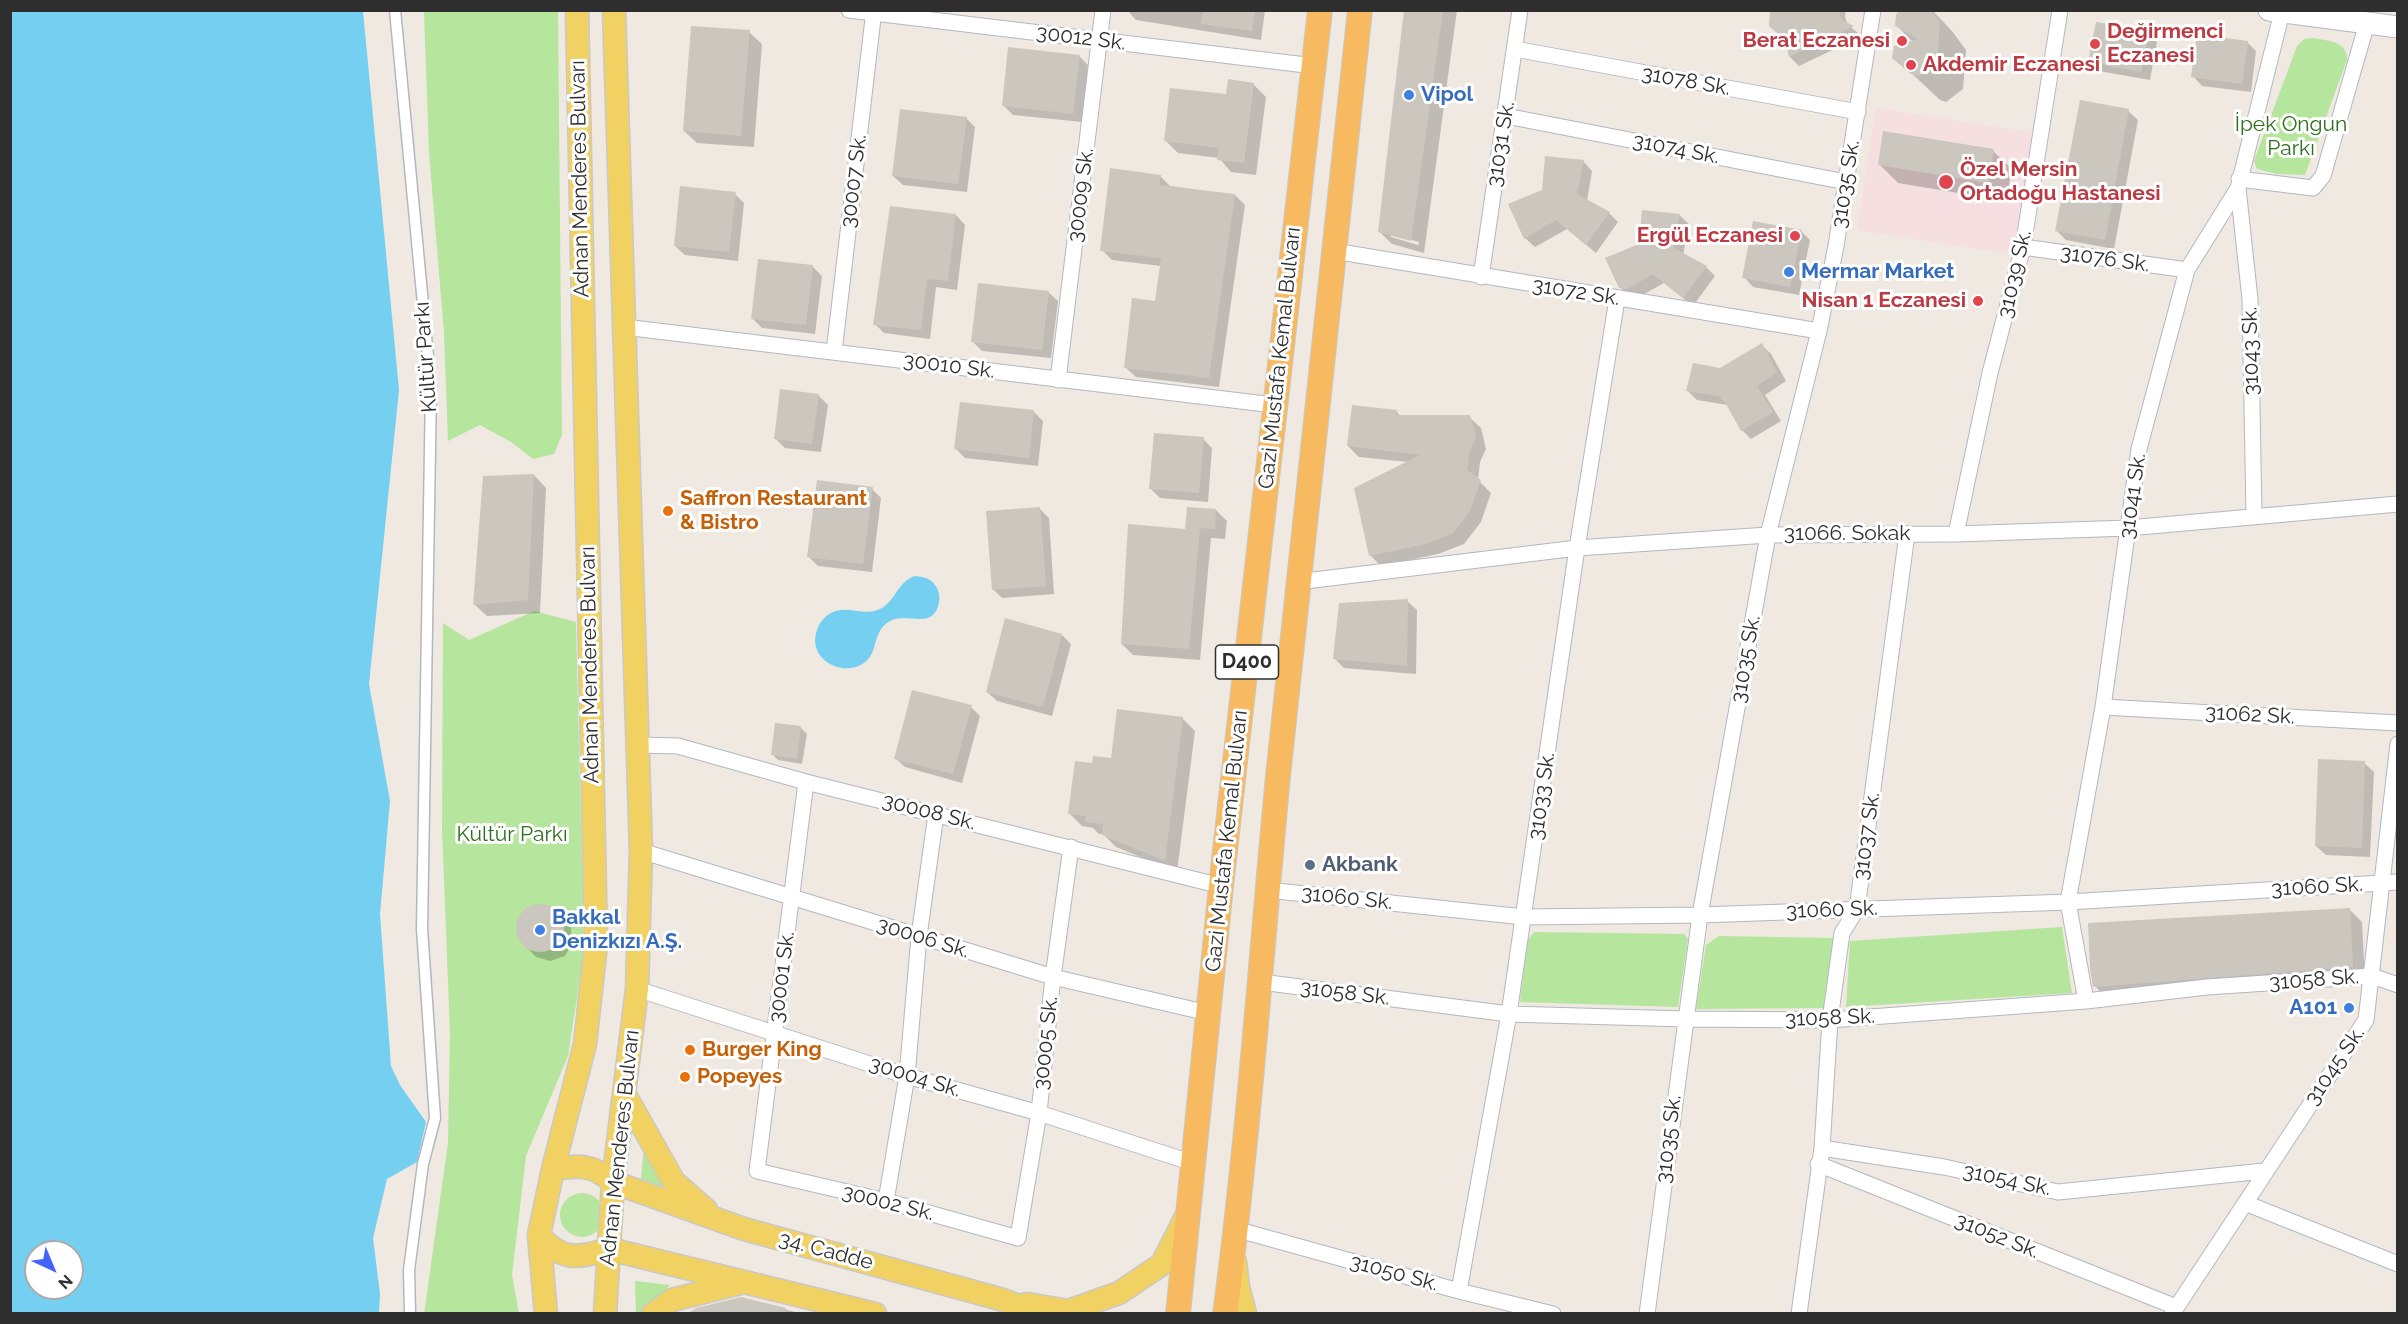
<!DOCTYPE html>
<html>
<head>
<meta charset="utf-8">
<style>
	body { margin:0 }
	#map { position:relative; width:2408px; height:1324px; overflow:hidden; background:#efe9e1; font-family:Raleway,sans-serif }
	canvas { display:block }
	.frame { position:absolute; inset:0; border:12px solid #2e2e2e; pointer-events:none }
	.north { position:absolute; left:24px; top:1240px; width:60px; height:60px; box-sizing:border-box; background:#fff; border:2px solid #ababab; border-radius:50%; rotate:136deg; font-size:16px; font-weight:700; line-height:24px; text-align:center; color:#2e2e2e }
	.north::after { content:''; display:block; margin:auto; width:21px; height:27px; background:#4264fb; clip-path:polygon(50% 0,100% 100%,50% 72%,0 100%) }
</style>
</head>
<body>
<div id="map">
<canvas width="2408" height="1324"></canvas>
<div class="frame"></div>
<div class="north">N</div>
</div>
<script>
const ctx = document.querySelector('canvas').getContext('2d');
ctx.lineJoin = 'round';
function fill(path, color) { ctx.fillStyle = color; ctx.fill(path, 'evenodd'); }
function trace(path, color, width, dash) { ctx.strokeStyle = color; ctx.lineWidth = width; ctx.lineCap = dash ? 'butt' : 'round'; ctx.setLineDash(dash || []); ctx.stroke(path); }
function write(font, color, halo, rows, align = 'center') {
  ctx.font = font + ' Raleway,sans-serif'; ctx.lineWidth = 6; ctx.setLineDash([]); ctx.textBaseline = 'middle'; ctx.strokeStyle = halo; ctx.fillStyle = color; for (const [text, x, y, turn = 0] of rows) {
    ctx.save(); ctx.translate(x, y); ctx.rotate((+turn || 0) * Math.PI / 180); ctx.textAlign = isNaN(turn) ? turn : align; if (halo) ctx.strokeText(text, 0, 0); ctx.fillText(text, 0, 0); ctx.restore();
  }
}
fill(new Path2D(`
	M1876,108l159,25 -19,122 -159,-25z`), '#f5dfe0');
fill(new Path2D(`
	M424,11h134l4,424 -8,19 -21,5 -22,-17 -31,-17 -32,16 -4,-108 -15,-181z
	M2313,38c15,3 35,3 34,22l-42,115 -28,-1 -20,-5 -3,-8 43,-115 7,-7z
	M534,611l42,11 8,330 -16,104 -42,100 -14,119 7,38 -95,1 24,-171 2,-111 -8,-202 1,-207 26,17z
	M2062,927l10,66 -226,14 4,-66z
	M1534,932l150,2 4,5 -10,68 -158,-5 7,-61z
	M1719,936l115,2 -8,70 -130,1 10,-64z
	M644,1145l30,47 -33,-13z
	M560 1215a22 22 0 1 1 44 0a22 22 0 1 1-44 0Z
	M635,1281l35,4 -26,28h-8z`), '#b6e59e');
fill(new Path2D(`
	M10,11h353l36,379 -30,294 21,117 -10,113 11,152 9,19 26,37 -9,40 -30,17 -14,59 7,56 -1,19h-368zM36,1252h36v36h-36z
	M915,576c9,1 15,2 20,9 4,5 5,11 4,17 -5,29 -32,10 -49,19 -11,6 -13,16 -16,27 -11,37 -70,19 -57,-18 2,-7 7,-13 14,-17 16,-9 32,4 49,-4 16,-8 17,-27 35,-33z`), '#75cff0');
fill(new Path2D(`
	M1127,10h138l-4,30 -125,-20z
	M1406,10h51l-33,243 -32,-9 -12,-12zM1391,234l28,8 -1,3 -27,-8z
	M1773,10h73l-1,7 3,8 14,11 -63,30 -9,-9 -3,-16z
	M1904,10h28l20,21 14,19 -3,39 -17,13 -6,-2 -46,-43 19,-15 -17,-17z
	M749,32l13,12 -8,103 -57,-4 -13,-12z
	M2148,33l9,9 -7,38 -51,-9 -9,-9z
	M2247,42l9,9 -5,41 -49,-6 -9,-10z
	M1079,56l9,9 -6,57 -69,-7 -10,-10z
	M1253,84l13,13 -10,78 -25,-3 -12,-14 -41,-5 -13,-13 62,-44z
	M2128,111l10,9 -24,129 -48,-9 -9,-9z
	M966,118l9,9 -8,65 -64,-7 -10,-9z
	M1993,151l19,18 -6,32 -108,-18 -19,-19z
	M1583,161l9,10 -5,30 22,12 9,9 -22,31 -29,-24 -32,18 -10,-9 18,-47z
	M1160,176l10,10 65,9 10,10 -26,182 -83,-10 -11,-10 31,-64 5,-37 -49,-6 -10,-10z
	M735,194l9,9 -6,58 -53,-6 -10,-9z
	M956,215l9,10 -8,65 -21,-3 -6,52 -46,-6 -9,-9z
	M1679,215l10,9 -6,31 23,12 9,9 -22,30 -29,-23 -27,15 -7,-1 -10,-10 20,-42z
	M1801,231l9,9 -11,55 -46,-8 -9,-10z
	M812,266l10,10 -7,58 -53,-6 -9,-9z
	M1048,292l10,9 -7,57 -69,-7 -9,-9z
	M1762,345l9,9 15,27 -21,14 16,26 -30,18 -9,-9 -14,-25 -31,-5 -9,-9z
	M818,395l10,10 -7,47 -36,-4 -9,-9z
	M1396,411l5,6h68l12,11 5,21 -6,13 -2,18 13,13 -10,29 -17,22 -26,10 -57,12 -11,-11 38,-93 -49,-5 -11,-11z
	M1034,412l9,9 -5,45 -73,-8 -9,-9z
	M1203,439l9,9 -4,54 -48,-4 -9,-9z
	M534,475l12,13 -6,125 -53,3 -13,-12z
	M872,489l9,9 -9,74 -54,-6 -9,-9z
	M1040,509l9,9 5,76 -52,4 -9,-9z
	M1216,510l11,11 -2,18 -14,-1 -11,122 -67,-5 -11,-11 65,-114z
	M1407,601l10,9 -1,64 -72,-6 -9,-9z
	M1062,635l9,9 -19,72 -55,-15 -10,-9z
	M971,707l9,9 -18,67 -57,-16 -10,-9z
	M1182,718l13,13 -18,141 -61,-25 -13,-13h-4l-6,-6 -11,-2 -12,-12 43,-55z
	M801,728l6,6 -5,30 -24,-4 -6,-6z
	M2364,763l10,9 -4,85 -44,-2 -10,-9z
	M535,905l15,2 21,21 1,15 -7,13 -15,5 -14,-4 -15,-16 -3,-6v-15l10,-12z
	M2349,909l13,13 3,58 -258,19 -12,-13z
	M741,1298l62,16h-113z`), '#0003');
fill(new Path2D(`
	M1203,10h52l-3,21 -51,-7z
	M1404,10h39l-32,231 -33,-9z
	M1770,10h68l4,10 12,6 -65,31 -4,-17 -16,-14z
	M1901,10h30l9,12 -3,40 -18,14 -8,-2 -19,-16 2,-12 24,-7 -23,-13 1,-12z
	M2096,22l53,9 -8,41 -53,-10z
	M691,26l59,4 -9,106 -58,-5z
	M2197,34l51,7 -6,43 -51,-7z
	M1008,47l72,8 -7,59 -71,-8z
	M1228,79l26,4 -10,80 -27,-3 2,-12 -55,-7 6,-53 56,6z
	M2080,100l49,9 -24,131 -50,-9z
	M900,109l67,8 -9,67 -66,-8z
	M1883,131l111,18 -6,34 -110,-18z
	M1545,156l39,4 -7,34 33,18 -24,33 -30,-25 -32,19 -16,-35 34,-14z
	M1110,168l51,7 -2,10 76,9 -26,184 -85,-10 8,-70 23,3 6,-43 -61,-7z
	M680,186l56,6 -7,60 -55,-6z
	M890,206l66,8 -8,67 -21,-2 -6,51 -48,-5z
	M1642,210l38,4 -6,34 33,18 -24,32 -30,-24 -26,15 -8,-1 -14,-30 34,-14z
	M1753,221l49,9 -12,57 -48,-9z
	M758,259l55,6 -7,60 -55,-6z
	M978,283l71,8 -7,59 -71,-8z
	M1762,343l15,29 -20,14 16,26 -32,19 -15,-27 -7,-8 -33,-5 7,-28 27,5z
	M780,389l39,5 -7,50 -38,-5z
	M960,402l74,8 -5,48 -75,-9z
	M1352,405l45,5 -1,5h74l6,23 -6,12 -3,20 14,10 -11,31 -17,22 -27,11 -57,12 -15,-68 66,-33 -73,-9z
	M1154,433l50,4 -5,56 -50,-4z
	M534,474l-6,126 -55,5 10,-129z
	M817,480l56,7 -10,77 -56,-7z
	M1040,507l6,79 -54,4 -6,-79z
	M1187,507l29,2 -1,20 -15,-1 -11,121 -68,-5 7,-120 57,5z
	M1408,599l-1,67 -74,-7 6,-56z
	M1005,618l57,16 -19,73 -57,-15z
	M912,690l60,15 -19,69 -59,-15z
	M1117,709l66,8 -18,144 -63,-26 1,-11 -18,-2 1,-6 -18,-2 7,-53 17,2 1,-7 18,2z
	M775,723l26,3 -4,33 -26,-4z
	M2318,759l47,2 -3,87 -47,-2z
	M516 928a24 24 0 1 1 48 0a24 24 0 1 1-48 0Z
	M2350,908l3,59 -260,20 -3,-18 -2,-46z
	M741,1297l45,11 -1,6h-98l9,-6z`), '#cbc7bf');
const pedestrian = new Path2D(`
	M395,10l36,378 -9,541 13,189 -12,46 -14,106 1,44`);
const minor = new Path2D(`
	M849,10l465,56
	M1515,49l343,63
	M1506,116l340,66
	M2239,179l74,9 10,-12 44,-153
	M2238,188l12,111 4,216
	M2023,247l164,23
	M1334,251l485,80
	M1481,277l39,-267
	M624,327l650,78
	M834,352l40,-342
	M1058,380l45,-370
	M1956,534l34,-161 33,-126 37,-237
	M1297,582l280,-34 191,-13 188,-1 172,-6 270,-24
	M2103,707l295,16
	M637,745l41,1 128,36 415,104
	M806,782l-49,389 129,30 132,37 21,-125 14,-136 18,-130
	M641,851l412,126 155,36
	M1267,890l257,27 176,-2 368,-13 330,-20
	M1261,982l248,32 176,5 145,1 256,-19 121,-14 165,-11 26,9
	M637,989l270,87 132,37 154,50
	M2086,1001l-18,-99 35,-195 36,-258 48,-179 51,-82 44,-176
	M1822,1148l122,19 114,25 206,-21
	M1818,1164l358,143
	M886,1201l21,-125 12,-140 17,-122
	M2245,1203l153,61
	M1235,1229l224,62 94,23
	M1459,1291l50,-277 68,-466 40,-249
	M1647,1314l53,-399 68,-380 51,-204 17,-85 37,-236
	M1799,1314l23,-166 8,-128 12,-87 15,-24 50,-375
	M2172,1314l194,-294 32,-276`);
const secondary = new Path2D(`
	M2269,10l129,17`);
const primary = new Path2D(`
	M624,1093l50,89 32,28
	M553,1169c26,-4 39,-5 60,13l131,47 256,70 40,15
	M539,1235c22,26 39,24 70,14l266,65
	M1235,1262l3,25 7,27
	M1027,1304l41,7 51,-18 43,-29 24,-47
	M546,1314l-7,-79 14,-66 32,-125 11,-100 -19,-934
	M605,1314l8,-132 24,-193 4,-138 -27,-841
	M653,1314l19,-14 68,-17`);
const trunk = new Path2D(`
	M1178,1314l43,-428 99,-876
	M1225,1314c24,-179 36,-359 53,-538 25,-255 54,-510 82,-766`);
trace(pedestrian, '#b4b7c1', 13);
trace(minor, '#b4b7c1', 17);
trace(secondary, '#b4b7c1', 23);
trace(primary, '#c9c9c9', 25);
trace(trunk, '#c9c9c9', 26);
trace(pedestrian, '#fff', 10);
trace(minor, '#fff', 15);
trace(secondary, '#fff', 21);
trace(primary, '#f2d163', 22);
trace(trunk, '#f8ba60', 24);
for (const [x, y, r, color] of [
	[1902,41,6,"#e0444e"],
	[2095,44,6,"#e0444e"],
	[1911,65,6,"#e0444e"],
	[1409,95,6,"#3f7fe0"],
	[1946,182,8,"#e0444e"],
	[1795,236,6,"#e0444e"],
	[1789,272,6,"#3f7fe0"],
	[1978,301,6,"#e0444e"],
	[668,511,6,"#e8710a"],
	[1310,865,6,"#5c6f8a"],
	[540,930,6,"#3f7fe0"],
	[2349,1008,6,"#3f7fe0"],
	[690,1050,6,"#e8710a"],
	[685,1077,6,"#e8710a"]
]) { const dot = new Path2D(); dot.arc(x, y, r, 0, 2 * Math.PI); ctx.fillStyle = color; ctx.fill(dot); trace(dot, '#fff', 2); }
for (const [x, y, w] of [
	[1247,662,63]
]) { const box = new Path2D(); box.roundRect(x - w / 2, y - 17, w, 34, 4.5); ctx.fillStyle = '#fff'; ctx.fill(box); trace(box, '#2e2e2e', 1.5); }
write('bold 20px', '#2e2e2e', null, [
	["D400",1247,662]
]);
write('bold 21px', '#be3a42', '#fff', [
	["Değirmenci",2107,32],
	["Eczanesi",2107,56],
	["Berat Eczanesi",1890,41,"right"],
	["Akdemir Eczanesi",1923,65],
	["Özel Mersin",1960,170],
	["Ortadoğu Hastanesi",1960,194],
	["Ergül Eczanesi",1783,236,"right"],
	["Nisan 1 Eczanesi",1966,301,"right"]
], 'left');
write('21px', '#2e2e2e', '#fff', [
	["30012 Sk.",1081,38,7],
	["31078 Sk.",1686,81,10],
	["31031 Sk.",1501,144,-81],
	["31074 Sk.",1676,149,11],
	["Adnan Menderes Bulvarı",580,179,-91],
	["30007 Sk.",854,181,-83],
	["31035 Sk.",1846,184,-81],
	["30009 Sk.",1081,195,-83],
	["31076 Sk.",2105,259,8],
	["31039 Sk.",2015,274,-77],
	["31072 Sk.",1576,292,9],
	["31043 Sk.",2251,351,-91],
	["Kültür Parkı",426,357,-94],
	["Gazi Mustafa Kemal Bulvarı",1280,358,-84],
	["30010 Sk.",949,366,7],
	["31041 Sk.",2133,496,-82],
	["31066. Sokak",1847,534],
	["31035 Sk.",1746,659,-80],
	["Adnan Menderes Bulvarı",590,665,-91],
	["31062 Sk.",2250,715,3],
	["31033 Sk.",1542,796,-82],
	["30008 Sk.",929,812,14],
	["31037 Sk.",1867,836,-82],
	["Gazi Mustafa Kemal Bulvarı",1227,841,-84],
	["31060 Sk.",2317,887,-3],
	["31060 Sk.",1347,898,6],
	["31060 Sk.",1832,910,-2],
	["30006 Sk.",923,938,17],
	["30001 Sk.",782,977,-83],
	["31058 Sk.",2314,980,-4],
	["31058 Sk.",1345,993,7],
	["31058 Sk.",1830,1018,-2],
	["30005 Sk.",1046,1043,-84],
	["31045 Sk.",2335,1066,-56],
	["30004 Sk.",915,1077,17],
	["31035 Sk.",1669,1139,-83],
	["Adnan Menderes Bulvarı",620,1148,-84],
	["31054 Sk.",2007,1180,12],
	["30002 Sk.",888,1203,14],
	["31052 Sk.",1997,1236,22],
	["34. Cadde",826,1251,15],
	["31050 Sk.",1394,1273,15]
]);
write('bold 21px', '#366cbe', '#fff', [
	["Vipol",1421,95],
	["Mermar Market",1801,272],
	["Bakkal",552,918],
	["Denizkızı A.Ş.",552,942],
	["A101",2337,1008,"right"]
], 'left');
write('21px', '#2c6e1b', '#fff', [
	["İpek Ongun",2291,125],
	["Parkı",2291,149],
	["Kültür Parkı",512,835]
]);
write('bold 21px', '#c56008', '#fff', [
	["Saffron Restaurant",680,499],
	["& Bistro",680,523],
	["Burger King",702,1050],
	["Popeyes",697,1077]
], 'left');
write('bold 21px', '#4e5e75', '#fff', [
	["Akbank",1322,865]
], 'left');
</script>
</body>
</html>
